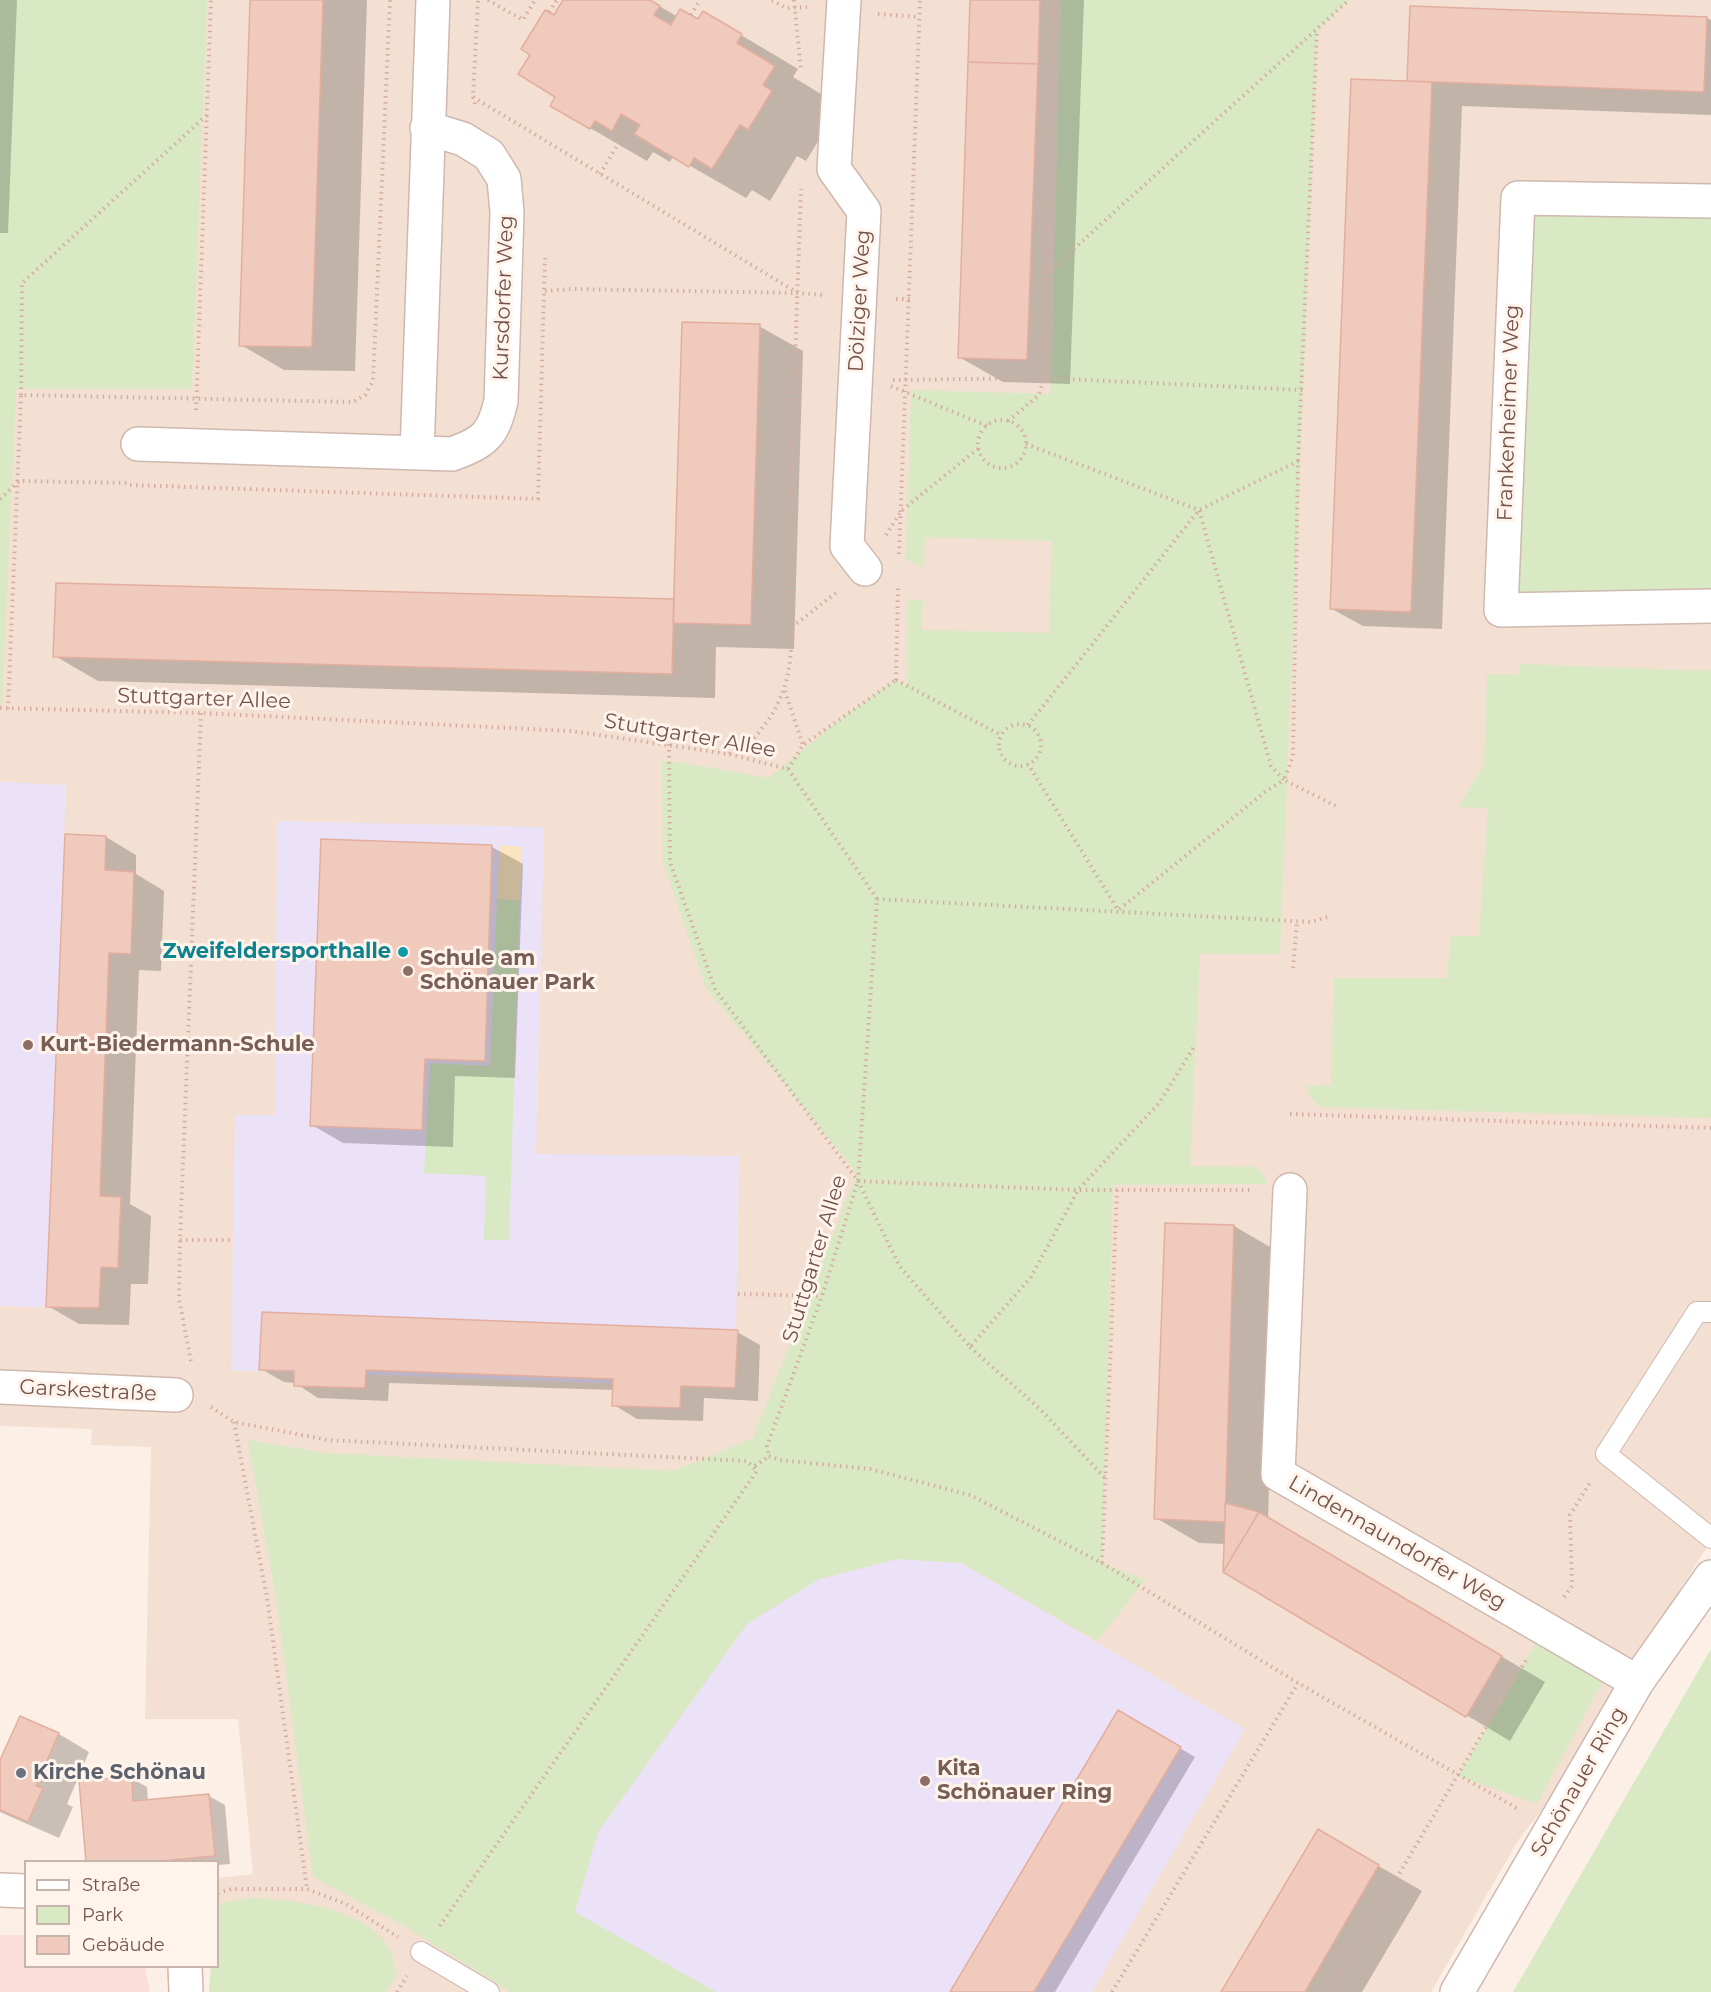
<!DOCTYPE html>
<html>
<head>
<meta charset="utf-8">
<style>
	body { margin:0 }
	#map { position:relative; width:1711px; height:1992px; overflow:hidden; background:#fcefe5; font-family:Montserrat,sans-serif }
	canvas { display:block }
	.legend { position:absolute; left:24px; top:1860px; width:195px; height:108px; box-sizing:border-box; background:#fff4eb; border:2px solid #c7b4ab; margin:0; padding:8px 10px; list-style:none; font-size:18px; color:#74534b }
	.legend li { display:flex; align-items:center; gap:12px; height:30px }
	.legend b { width:30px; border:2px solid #c7b4ab }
</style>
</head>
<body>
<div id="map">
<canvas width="1711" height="1992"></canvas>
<ul class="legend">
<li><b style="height:8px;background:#fff"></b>Straße</li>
<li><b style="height:16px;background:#d8e9c4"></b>Park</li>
<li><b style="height:16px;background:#f0cabd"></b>Gebäude</li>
</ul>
</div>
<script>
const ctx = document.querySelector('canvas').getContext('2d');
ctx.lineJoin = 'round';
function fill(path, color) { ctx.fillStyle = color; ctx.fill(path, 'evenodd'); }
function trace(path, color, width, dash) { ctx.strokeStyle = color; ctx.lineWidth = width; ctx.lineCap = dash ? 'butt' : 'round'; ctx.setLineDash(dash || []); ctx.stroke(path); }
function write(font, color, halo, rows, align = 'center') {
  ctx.font = font + ' Montserrat,sans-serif'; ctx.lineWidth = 6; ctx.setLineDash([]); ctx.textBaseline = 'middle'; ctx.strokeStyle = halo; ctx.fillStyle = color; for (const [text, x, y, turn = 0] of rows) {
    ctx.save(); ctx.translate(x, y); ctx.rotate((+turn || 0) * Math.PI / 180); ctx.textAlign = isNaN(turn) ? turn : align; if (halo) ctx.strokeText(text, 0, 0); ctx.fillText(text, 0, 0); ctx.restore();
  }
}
fill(new Path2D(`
	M0,0h1711v1541l-119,186 -43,74 -30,38 -88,153h-1222l2,-25 7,-1v-88l35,-4 -15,-155h-93l6,-272 -60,-2 1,-16 -92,-3z`), '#f3e0d3');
fill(new Path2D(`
	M0,1935h25l1,31 119,1 5,25h-150z`), '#fcded9');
fill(new Path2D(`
	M0,782l66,3 -20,522 -46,-1z
	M277,821l267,6 -8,327 203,2 -4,232 -504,-18 4,-255h40z
	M898,1559l63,4 284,166 -153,263h-376l-142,-79 24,-81 149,-208 72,-45z`), '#ece2f8');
fill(new Path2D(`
	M0,0h207l-15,389h-176l-14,315h-2z
	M1061,0h288l-32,32 -37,922h-80l-10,212 66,1 8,8 2,9 -153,1 -11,378 43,17 -48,61 -136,-78 -63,-4 -79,20 -72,45 -149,208 -23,80 141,80h-205l-107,-66 -91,-49 -37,-279 -28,-158 78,13 348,18 79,-33 104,-265 -151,-185 -43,-126 -1,-101 16,1 91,16 84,-69 43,-29 12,6v-87l15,1 -1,30 127,3 3,-92 -127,-4 -1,31 -18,-8 5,-170 140,4z
	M1518,198l193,3v405l-210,4z
	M1520,664l191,7v447l-389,-11 -11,-8 -5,-13 25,-1 3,-107h113l4,-42h28l9,-128 -29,-1 25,-43 3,-90 31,1z
	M497,899l23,1 -11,340h-25l2,-64 -62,-3 6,-110 60,3z
	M1545,1628l60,49 -68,127 -79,-28z
	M1711,1649v343h-198z
	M251,1898c41,1 121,11 140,54 3,7 4,16 6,23l-11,17h-177l2,-25 7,-1v-63z`), '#d8e9c4');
fill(new Path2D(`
	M500,845l22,2 -2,53 -23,-1z`), '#fae5c0');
fill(new Path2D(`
	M0,0h17l-9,233h-8z
	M252,0h115l-12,371 -71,-1 -43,-25z
	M565,0h84l29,17 20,4 6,-8 94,56 -5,8 38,23 -12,19 9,6 -22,36 -9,-5 -27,45 -18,-11 -6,8 -73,-42 -3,6 -17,-10 -6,9 -57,-33 -33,-32 -2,-79z
	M972,0h112l-14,384 -67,-2 -44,-25z
	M1412,8l295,10 4,2v95l-249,-9 -20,523 -79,-3 -31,-17 77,-526z
	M759,326l44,25 -9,298 -78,-2 -1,51 -617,-17 -43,-25 621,-55z
	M106,837l30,18v19l28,17 -3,80 -22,-1 -9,234 21,12 -3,68h-17l-2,41 -50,-1 -31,-18z
	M322,841l170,6 31,17 -8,214 -60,-2 -2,71 -110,-4 -31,-18z
	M1166,1224l68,2 43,25 -9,268 277,163 -35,59 -286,-170 1,-27 -26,-1 -43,-25z
	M737,1332l23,13 -2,56 -54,-3 -1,23 -66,-2 -23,-14v-15l-225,-7 -1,18 -70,-3 -23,-15 -11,-1 -23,-13z
	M1119,1712l76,45 -140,235h-104z
	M20,1718l39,16 30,18 -22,52 6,3 -14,31 -59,-26v-48z
	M131,1778l16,9 1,14 61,-5 16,9 5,59 -12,1v-3h-131z
	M1318,1831l104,60 -60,101h-139z`), '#0003');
const building = new Path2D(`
	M250,0h73l-11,347 -73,-1z
	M563,0h87l10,6 -6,9 17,10 9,-16 18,10 5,-8 39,23 -5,9 38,23 -12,19 9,6 -24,39 -8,-5 -28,44 -18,-11 -5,9 -55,-33 6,-9 -19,-11 -9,17 -17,-10 -5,8 -40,-23 5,-9 -37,-23 12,-19 -9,-6 24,-39 9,5z
	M970,0h70l-2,64 -70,-2z
	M1410,6l297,11 -3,75 -297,-11z
	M968,62l70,2 -11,296 -69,-2z
	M1351,79l81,3 -21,530 -81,-3z
	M682,322l78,2 -9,301 -78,-2z
	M56,583l618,16 -2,75 -619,-17z
	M65,834l41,2 -1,34 29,2 -3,82 -22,-1 -9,243 21,1 -3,71 -17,-1 -2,41 -53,-1z
	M321,839l171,6 -7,216 -60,-2 -3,71 -112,-4z
	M1165,1223l69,2 -9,297 -71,-3z
	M262,1312l476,18 -3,58 -54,-2 -1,22 -68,-2 1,-27 -247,-9 -1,18 -71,-2v-15l-35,-1z
	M1225,1503l34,9 -36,60 2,-50z
	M1259,1512l243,144 -36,61 -243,-145z
	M1118,1710l63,37 -147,245h-84z
	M20,1716l39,17 -23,53 7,2 -15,34 -28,-12v-50z
	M132,1776l1,25 76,-7 6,62 -65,6h-64l-7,-81z
	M1318,1829l61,36 -74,127h-84z`);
fill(building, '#f0cabd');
trace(building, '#e3ae9e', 1.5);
const lane = new Path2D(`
	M1711,1312h-14l-91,142 105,84
	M421,1952l68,40`);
const street = new Path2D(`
	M844,0l-10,169 30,42 -17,335 18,23
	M1711,201l-193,-3 -17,412 210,-4
	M138,444l314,10c33,-12 41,-19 49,-53l6,-189 -3,-33 -15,-24 -26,-16 -36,-11
	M417,453l16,-453
	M1290,1190l-12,284 359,208
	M0,1387l176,8
	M1457,1992l180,-310 74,-105`);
const secondary = new Path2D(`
	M0,1890l26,1
	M185,1966l1,26`);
trace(lane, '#cfb8af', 22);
trace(street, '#cfb8af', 36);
trace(secondary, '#d2b7ac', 36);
trace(new Path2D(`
	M488,0l35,20 12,-20
	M772,0l14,8 21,-1
	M794,0l7,71
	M549,12l8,-12
	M878,14l41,3
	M691,15l9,-15
	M473,97l325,196 24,2
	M475,104l-2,-7 5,-97
	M600,174l32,-53
	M1047,273l302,-273
	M545,291l26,-2 227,4
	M896,299h14
	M893,380l151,-2 259,12
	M891,386l96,40
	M21,395l1,-112 185,-168
	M196,410l15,-410
	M978 444a24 24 0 1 1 48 0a24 24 0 1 1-48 0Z
	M1008,421l31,-26 5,-17 10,-378
	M1026,444l173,66 72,256 13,14 -19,12 -147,118 -90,-146
	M1298,461l19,-429
	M130,485l408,14 7,-241
	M0,499l19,-18 112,2
	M886,535l15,-24 78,-63
	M899,554l21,-554
	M792,627l45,-35
	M896,680l2,-92
	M896,680l105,55
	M785,691l18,54
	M0,708l201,5 370,18 158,23 59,15 89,130 -19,282 -36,115 -55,150 2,10
	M8,709l13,-314 332,7 12,-7 8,-14 17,-381
	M999 745a21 21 0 1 1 42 0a21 21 0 1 1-42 0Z
	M1028,725l171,-215 99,-49 -5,295 -9,24 52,26
	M669,744l1,118 45,127 143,192 42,86 70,80 61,-70 47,-87 81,-87 35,-56
	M729,754c8,-4 17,-8 24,-14 5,-5 9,-13 14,-18 30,-43 26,-88 20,-138l14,-395
	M788,769l15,-24 93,-65
	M877,899l434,23 20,-6
	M1293,968l4,-47
	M1290,1114l421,14
	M858,1181l220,9h175
	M180,1240h53
	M738,1294l84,2
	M970,1347l71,63 64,68
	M191,1361l-12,-62 1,-60 21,-526
	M211,1407l23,15 94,18 419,21 10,10 -318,456
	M234,1422l33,176 40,291
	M769,1456l11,4 90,9 100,26 132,68 196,120 222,127
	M755,1466l14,-10
	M1102,1563l15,-373
	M1564,1597l8,-11 -2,-71 21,-34
	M218,1893l14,-4h75l39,15 52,33
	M397,1992l10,-16
	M1112,1992l186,-309
	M1329,1992l197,-332`), '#d5ada0', 4, [1.5, 4.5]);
trace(lane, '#fff', 20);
trace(street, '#fff', 33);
trace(secondary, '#fff', 33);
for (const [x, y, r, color] of [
	[403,952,6,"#0f9aa8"],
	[408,971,6,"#8d6e63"],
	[28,1045,6,"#8d6e63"],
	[21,1773,6,"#6b7280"],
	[925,1781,6,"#8d6e63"]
]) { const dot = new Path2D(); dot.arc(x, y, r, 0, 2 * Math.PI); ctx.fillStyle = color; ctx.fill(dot); trace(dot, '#fff4eb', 2); }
write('21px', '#74534b', '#fff4eb', [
	["Kursdorfer Weg",504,298,-88],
	["Dölziger Weg",860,301,-87],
	["Frankenheimer Weg",1509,413,-88],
	["Stuttgarter Allee",204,699,2],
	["Stuttgarter Allee",690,736,10],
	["Stuttgarter Allee",815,1259,-73],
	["Garskestraße",88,1391,3],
	["Lindennaundorfer Weg",1397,1543,30],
	["Schönauer Ring",1579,1782,-60]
]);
write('bold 21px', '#0d838f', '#fff4eb', [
	["Zweifeldersporthalle",391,952]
], 'right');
write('bold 21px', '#785e54', '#fff4eb', [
	["Schule am",420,959],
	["Schönauer Park",420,983],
	["Kurt-Biedermann-Schule",40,1045],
	["Kita",937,1769],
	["Schönauer Ring",937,1793]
], 'left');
write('bold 21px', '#5b616d', '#fff4eb', [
	["Kirche Schönau",33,1773]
], 'left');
</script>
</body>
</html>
